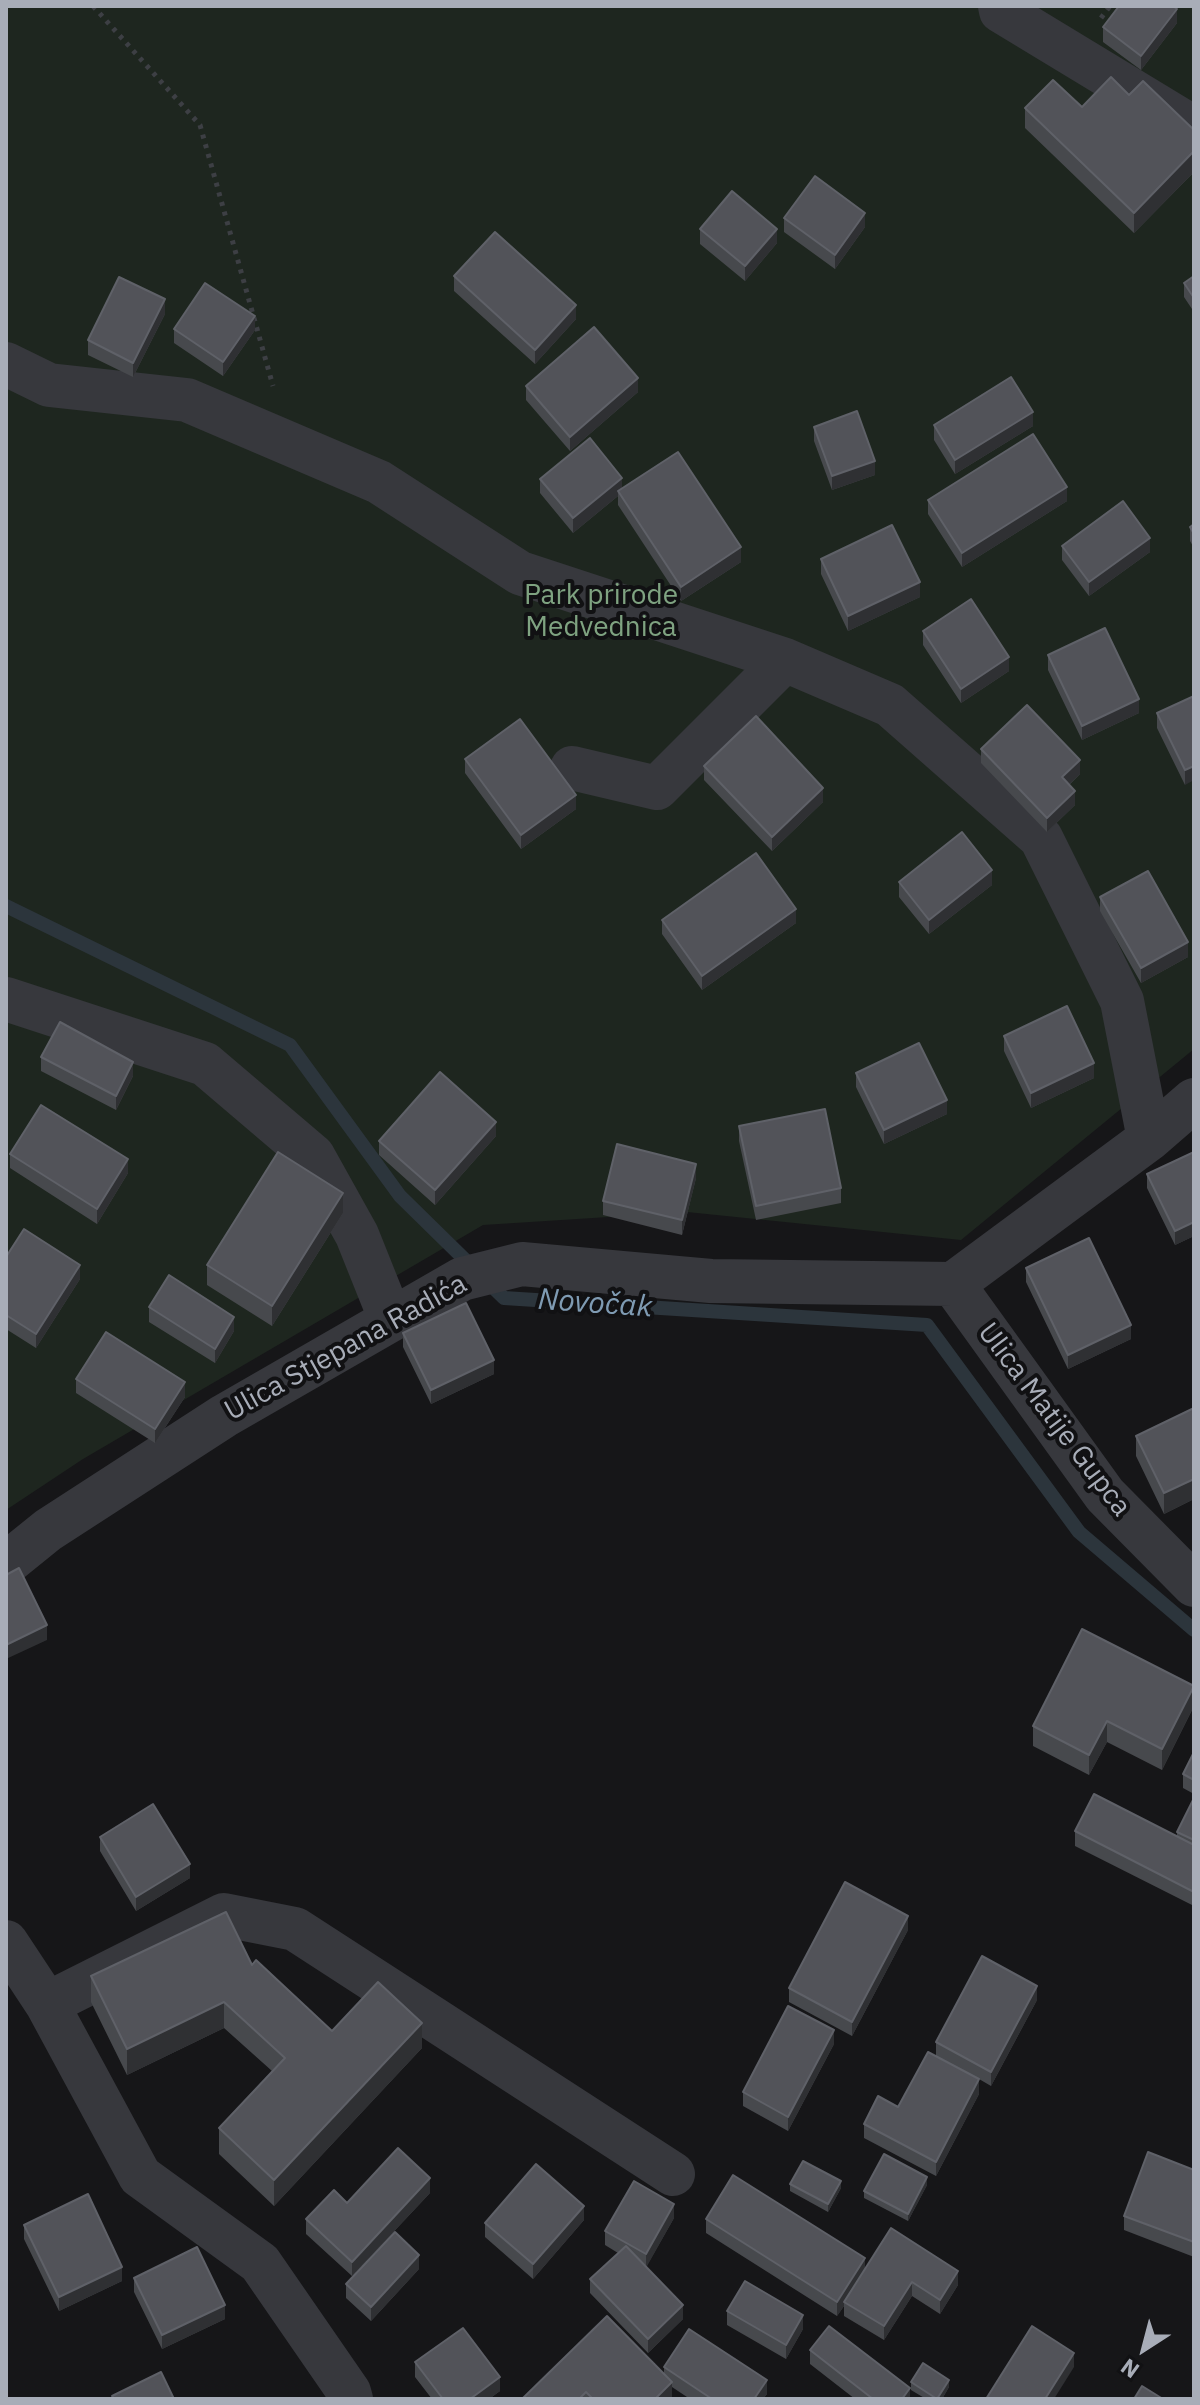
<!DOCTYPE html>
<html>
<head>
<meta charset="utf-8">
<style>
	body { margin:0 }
	#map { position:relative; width:1200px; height:2405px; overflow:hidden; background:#161618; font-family:"IBM Plex Sans",sans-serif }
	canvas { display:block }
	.frame { position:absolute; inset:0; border:8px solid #a8adb8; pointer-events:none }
	.north { position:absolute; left:1104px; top:2309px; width:80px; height:80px; -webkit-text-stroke:6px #111113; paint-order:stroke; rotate:216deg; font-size:22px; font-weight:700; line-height:32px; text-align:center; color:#a8adb8 }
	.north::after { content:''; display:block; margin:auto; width:28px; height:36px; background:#a8adb8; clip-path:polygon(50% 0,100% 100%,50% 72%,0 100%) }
</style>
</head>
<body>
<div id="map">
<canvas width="1200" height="2405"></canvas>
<div class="frame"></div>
<div class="north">N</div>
</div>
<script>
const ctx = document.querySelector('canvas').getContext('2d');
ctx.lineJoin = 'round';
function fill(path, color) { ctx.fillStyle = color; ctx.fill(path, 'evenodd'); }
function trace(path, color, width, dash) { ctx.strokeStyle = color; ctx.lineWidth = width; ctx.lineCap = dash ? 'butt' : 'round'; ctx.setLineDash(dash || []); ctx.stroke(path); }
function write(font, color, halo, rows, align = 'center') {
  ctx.font = font + ' "IBM Plex Sans",sans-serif'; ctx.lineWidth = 8; ctx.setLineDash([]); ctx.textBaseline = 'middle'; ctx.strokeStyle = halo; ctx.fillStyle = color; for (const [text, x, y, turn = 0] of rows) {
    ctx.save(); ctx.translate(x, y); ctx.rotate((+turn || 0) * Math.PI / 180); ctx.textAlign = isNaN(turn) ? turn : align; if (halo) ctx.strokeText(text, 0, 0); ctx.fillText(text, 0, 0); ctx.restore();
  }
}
fill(new Path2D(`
	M6,6h1188v1043l-233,191 -274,-28 -204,13 -400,234 -77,51z`), '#1e261f');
trace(new Path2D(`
	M6,906l284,139 110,151 104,102 423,27 152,207 115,98`), '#2c353c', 14);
trace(new Path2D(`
	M93,6l107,119 73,261
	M1101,18l9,-12`), '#3d3f44', 5, [4, 6]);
trace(new Path2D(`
	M1000,6l1,5 193,117
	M6,364l43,21 138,15 192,82 141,91 265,87 105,45 151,133 81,163 27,138
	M572,768l85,20 128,-128
	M6,999l199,65 108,92 44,79 34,85
	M953,1284l152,211 89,90
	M6,1564l42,-34 176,-114 238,-137 60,-15 189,17 242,3 196,-145 45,-39
	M6,1942l41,62 93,172 120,87 89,129 2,7
	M47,2004l177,-89 71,14 378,245`), '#37383d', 44);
fill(new Path2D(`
	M1177,23l-36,47 -38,-28v-15z
	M1129,95l65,35v42l-60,61 -109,-105v-20l57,-1z
	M784,218l81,9 -30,42 -51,-37z
	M700,229l77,14 -32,38 -45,-37z
	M454,276l122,43 -41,45 -81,-73z
	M1194,276v36l-10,-15v-14z
	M165,314l-32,63 -45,-22v-15z
	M174,329l81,1 -32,46 -49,-33z
	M526,386l112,6 -68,59 -44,-51z
	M934,425l99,1 -78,48 -21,-34z
	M814,427l61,48 -43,15 -18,-49z
	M540,479l82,9 119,74 -60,39 -63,-96v-9l-45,37 -33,-40z
	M928,500l139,1 -105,66 -34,-53z
	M1194,524v24l-4,-7v-14z
	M1062,546l88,6 -61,44 -27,-36z
	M821,559l99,38 -72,34 -27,-57z
	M923,631l86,40 -48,32 -38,-58z
	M1048,655l91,58 -57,27 -34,-70z
	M1194,696l-9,89 -28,-57v-15z
	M981,749l99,25 -11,11 6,20 -28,27 -66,-69z
	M465,759l111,50 -55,40 -56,-76z
	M704,766l119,36 -51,49 -68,-71z
	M899,882l93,3 -63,49 -30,-37z
	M1100,897l88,60 -47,26 -41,-72z
	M662,920l134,3 -94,67 -40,-56z
	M1004,1036l90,42 -63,30 -27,-57z
	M41,1057l92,19 -17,34 -75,-39z
	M856,1073l91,41 -63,30 -28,-57z
	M739,1126l102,62v15l-85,17 -17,-79z
	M496,1136l-61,69 -56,-50v-14z
	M1194,1152v84l-19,9 -28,-57v-14z
	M10,1154l118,19 -31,51 -87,-56z
	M696,1178l-14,57 -79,-20v-14z
	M343,1213l-71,113 -65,-41v-20z
	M6,1257l74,22 -44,69 -30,-19z
	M1026,1268l105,71 -63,30 -42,-87z
	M149,1307l85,24 -19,32 -66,-41z
	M403,1333l91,41 -63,30 -28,-57z
	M76,1379l109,18 -30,46 -79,-50z
	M1194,1408v91l-30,15 -28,-58v-20z
	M1194,1706l-32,64 -55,-28 -18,33 -56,-29v-20z
	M1194,1752v42l-11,-6v-14z
	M1194,1798v108l-119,-60v-15l102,5v-4z
	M100,1837l90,41 -54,33 -36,-60z
	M908,1930l-56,106 -63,-34v-14z
	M252,1965l80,66 90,17 -148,158 -55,-52v-26l53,-57 -48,-43 -97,47 -36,-73v-26z
	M1037,2000l-46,86 -12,-7v15l-43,82 -72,-38v-14l34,-17 38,-51v-14z
	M834,2044l-46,87 -45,-25v-14z
	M1194,2170v87l-70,-27v-14z
	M790,2184l51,4 -13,24 -38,-21z
	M927,2185l-19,36 -44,-23v-7z
	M430,2193l-78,83 -46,-42v-15z
	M674,2218l-28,49 37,52 -35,34 -58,-60v-14l28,-26 -13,-8v-14z
	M706,2219l159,49 93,17 -18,29 -28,-18 -28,44 -40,-24v-10l-7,10 -131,-83z
	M584,2220l-51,59 -48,-42v-14z
	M24,2225l98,56 -63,30 -35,-72z
	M419,2269l-48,52 -25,-23v-14z
	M134,2278l91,41 -63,30 -28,-57z
	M727,2311l76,18 -17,30 -59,-34z
	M810,2350l100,49h-55l-45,-35z
	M415,2362l85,29 -11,8h-57l-17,-22z
	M664,2367l103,27 -4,5h-73l-18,-12v12h-150l142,-25z
	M911,2382l38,5 -7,12h-16l-15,-9z`), '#47494d');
fill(new Path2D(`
	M1177,9v14l-36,47v-14z
	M1194,151v21l-60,61v-20z
	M865,213v14l-30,42v-14z
	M777,229v14l-32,38v-15z
	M165,299v15l-32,63v-14z
	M576,305v14l-41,45v-14z
	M255,316v14l-32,46v-14z
	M638,378v14l-68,59v-14z
	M1033,412v14l-78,48v-14z
	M875,461v14l-43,15v-14z
	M622,478v14l-4,-1v5l-45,37v-15z
	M1067,487v14l-105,66v-14z
	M1150,538v14l-61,44v-14z
	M741,547v15l-60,39v-14z
	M920,582v15l-72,34v-15z
	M1009,657v14l-48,32v-14z
	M1139,699v14l-57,27v-14z
	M1080,760v14l-18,17v-14z
	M1194,766v14l-9,5v-15z
	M823,788v14l-51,49v-14z
	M1075,791v14l-28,27v-14z
	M576,795v14l-55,40v-14z
	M992,870v15l-63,49v-14z
	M796,909v14l-94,67v-14z
	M1188,942v15l-47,26v-15z
	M133,1062v14l-17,34v-14z
	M1094,1063v15l-63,30v-15z
	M947,1100v14l-63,30v-14z
	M496,1122v14l-61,69v-15z
	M128,1159v14l-31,51v-15z
	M696,1164v14l-14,57v-15z
	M343,1193v20l-71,113v-20z
	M1194,1222v14l-19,9v-14z
	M80,1265v14l-44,69v-14z
	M234,1317v14l-19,32v-14z
	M1131,1325v14l-63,30v-14z
	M494,1360v14l-63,30v-14z
	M185,1382v15l-30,46v-14z
	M1194,1479v20l-30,15v-21z
	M47,1625v15l-41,19v-14z
	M1194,1686v20l-32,64v-21z
	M1107,1721v21l-18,33v-20z
	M190,1864v14l-54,33v-14z
	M908,1916v14l-56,106v-14z
	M1037,1986v14l-46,86v-14z
	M224,2002v26l-97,47v-26z
	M422,2023v25l-148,158v-26z
	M834,2030v14l-46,87v-14z
	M979,2079v15l-43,82v-14z
	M927,2177v8l-19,36v-7z
	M430,2178v15l-78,83v-14z
	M841,2181v7l-13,24v-8z
	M674,2204v14l-28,50v-14z
	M584,2206v14l-51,59v-15z
	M419,2255v14l-48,52v-14z
	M865,2258v15l-21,29v4l-7,10v-14z
	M122,2267v14l-63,30v-14z
	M958,2271v14l-18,29v-14z
	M912,2282v14l-28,44v-14z
	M225,2305v14l-63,30v-14z
	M683,2305v14l-35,34v-14z
	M803,2315v14l-17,30v-14z
	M1074,2353v14l-20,32h-9z
	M500,2377v14l-11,8h-19z
	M767,2380v14l-4,5h-9z
	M949,2380v7l-7,12h-5z
	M672,2382v17h-17z
	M910,2388v11h-8z`), '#2f3033');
const building = new Path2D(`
	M1119,6h54l4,3 -36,47 -38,-29z
	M1111,77l18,18 14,-14 51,49v21l-60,62 -109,-105 28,-28 29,27z
	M815,176l50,37 -30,42 -51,-37z
	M732,191l45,38 -32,37 -45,-37z
	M495,232l81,73 -41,45 -81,-74z
	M1194,276v22l-10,-15z
	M119,277l46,22 -32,64 -45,-23z
	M205,283l50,33 -32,46 -49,-33z
	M594,327l44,51 -68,59 -44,-51z
	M1011,377l22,35 -78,48 -21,-35z
	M857,411l18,50 -43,15 -18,-49z
	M1033,434l34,53 -105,66 -34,-53z
	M590,438l32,40 -49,40 -33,-39z
	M678,452l63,95 -60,40 -63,-96z
	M1123,501l27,37 -61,44 -27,-36z
	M1194,524v10l-4,-7z
	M892,525l28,57 -72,34 -27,-57z
	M971,599l38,58 -48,32 -38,-58z
	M1105,628l34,71 -57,27 -34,-71z
	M1194,696v70l-9,4 -28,-57z
	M1027,705l53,55 -18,17 13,14 -28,27 -66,-69z
	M756,716l67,72 -51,49 -68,-71z
	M520,719l56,76 -55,40 -56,-76z
	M962,832l30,38 -63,50 -30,-38z
	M756,853l40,56 -94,67 -40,-56z
	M1148,871l40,71 -47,26 -41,-71z
	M1067,1006l27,57 -63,30 -27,-57z
	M60,1022l73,40 -17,34 -75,-39z
	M919,1043l28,57 -63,30 -28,-57z
	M440,1072l56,50 -61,68 -56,-49z
	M41,1105l87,54 -31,50 -87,-55z
	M825,1109l16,79 -85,18 -17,-80z
	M617,1144l79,20 -14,56 -79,-19z
	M278,1152l65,41 -71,113 -65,-41z
	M1194,1152v70l-19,9 -28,-57z
	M24,1229l56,36 -44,69 -30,-19v-58z
	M1089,1238l42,87 -63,30 -42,-87z
	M169,1275l65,42 -19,32 -66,-42z
	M466,1303l28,57 -63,30 -28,-57z
	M106,1332l79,50 -30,47 -79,-50z
	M1194,1408v71l-30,14 -28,-57z
	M19,1568l28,57 -41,20v-70z
	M1082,1629l112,57 -32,63 -55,-28 -18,34 -56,-29z
	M1194,1752v28l-11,-6z
	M1094,1794l100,51v47l-119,-61z
	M1194,1798v42l-17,-8z
	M153,1804l37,60 -54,33 -36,-60z
	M845,1882l63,34 -56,106 -63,-34z
	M226,1912l26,53 4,-5 76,71 46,-49 44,41 -148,157 -55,-52 66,-70 -61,-56 -97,47 -36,-73z
	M982,1956l55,30 -46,86 -55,-30z
	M788,2006l46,24 -46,87 -45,-25z
	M928,2052l51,27 -43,83 -72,-38 14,-28 20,11z
	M398,2148l32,30 -78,84 -46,-43 28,-29 13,13z
	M1148,2152l46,18v72l-70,-26z
	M884,2154l43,23 -19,37 -44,-23z
	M803,2161l38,20 -13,23 -38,-20z
	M536,2164l48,42 -51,58 -48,-41z
	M733,2175l132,83 -28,44 -131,-83z
	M634,2181l40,23 -28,50 -41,-23z
	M88,2194l34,73 -63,30 -35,-72z
	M891,2228l67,43 -18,29 -28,-18 -28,44 -40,-24z
	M395,2232l24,23 -48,52 -25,-23z
	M626,2246l57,59 -35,34 -58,-60z
	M197,2247l28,58 -63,30 -28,-57z
	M745,2281l58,34 -17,30 -59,-34z
	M607,2316l65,66 -17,17h-62l-7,-7 -7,7h-57z
	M829,2326l81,62 -8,11h-29l-63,-49z
	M1032,2326l42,27 -29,46h-59z
	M463,2328l37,49 -30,22h-27l-28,-37z
	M689,2329l78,51 -13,19h-42l-48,-32z
	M923,2363l26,17 -12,19 -26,-17z
	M161,2372l13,27h-60l-2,-3z
	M1142,2386l21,13h-29z`);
fill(building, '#525359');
trace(building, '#5f6168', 2);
write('28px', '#7fa381', '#111113', [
	["Park prirode",601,596],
	["Medvednica",601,628]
]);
write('28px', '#a8adb8', '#111113', [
	["Ulica Stjepana Radića",346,1348,-29],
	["Ulica Matije Gupca",1054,1420,53]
]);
write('italic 30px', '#7f9bb3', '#111113', [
	["Novočak",595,1304,4]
]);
</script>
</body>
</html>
